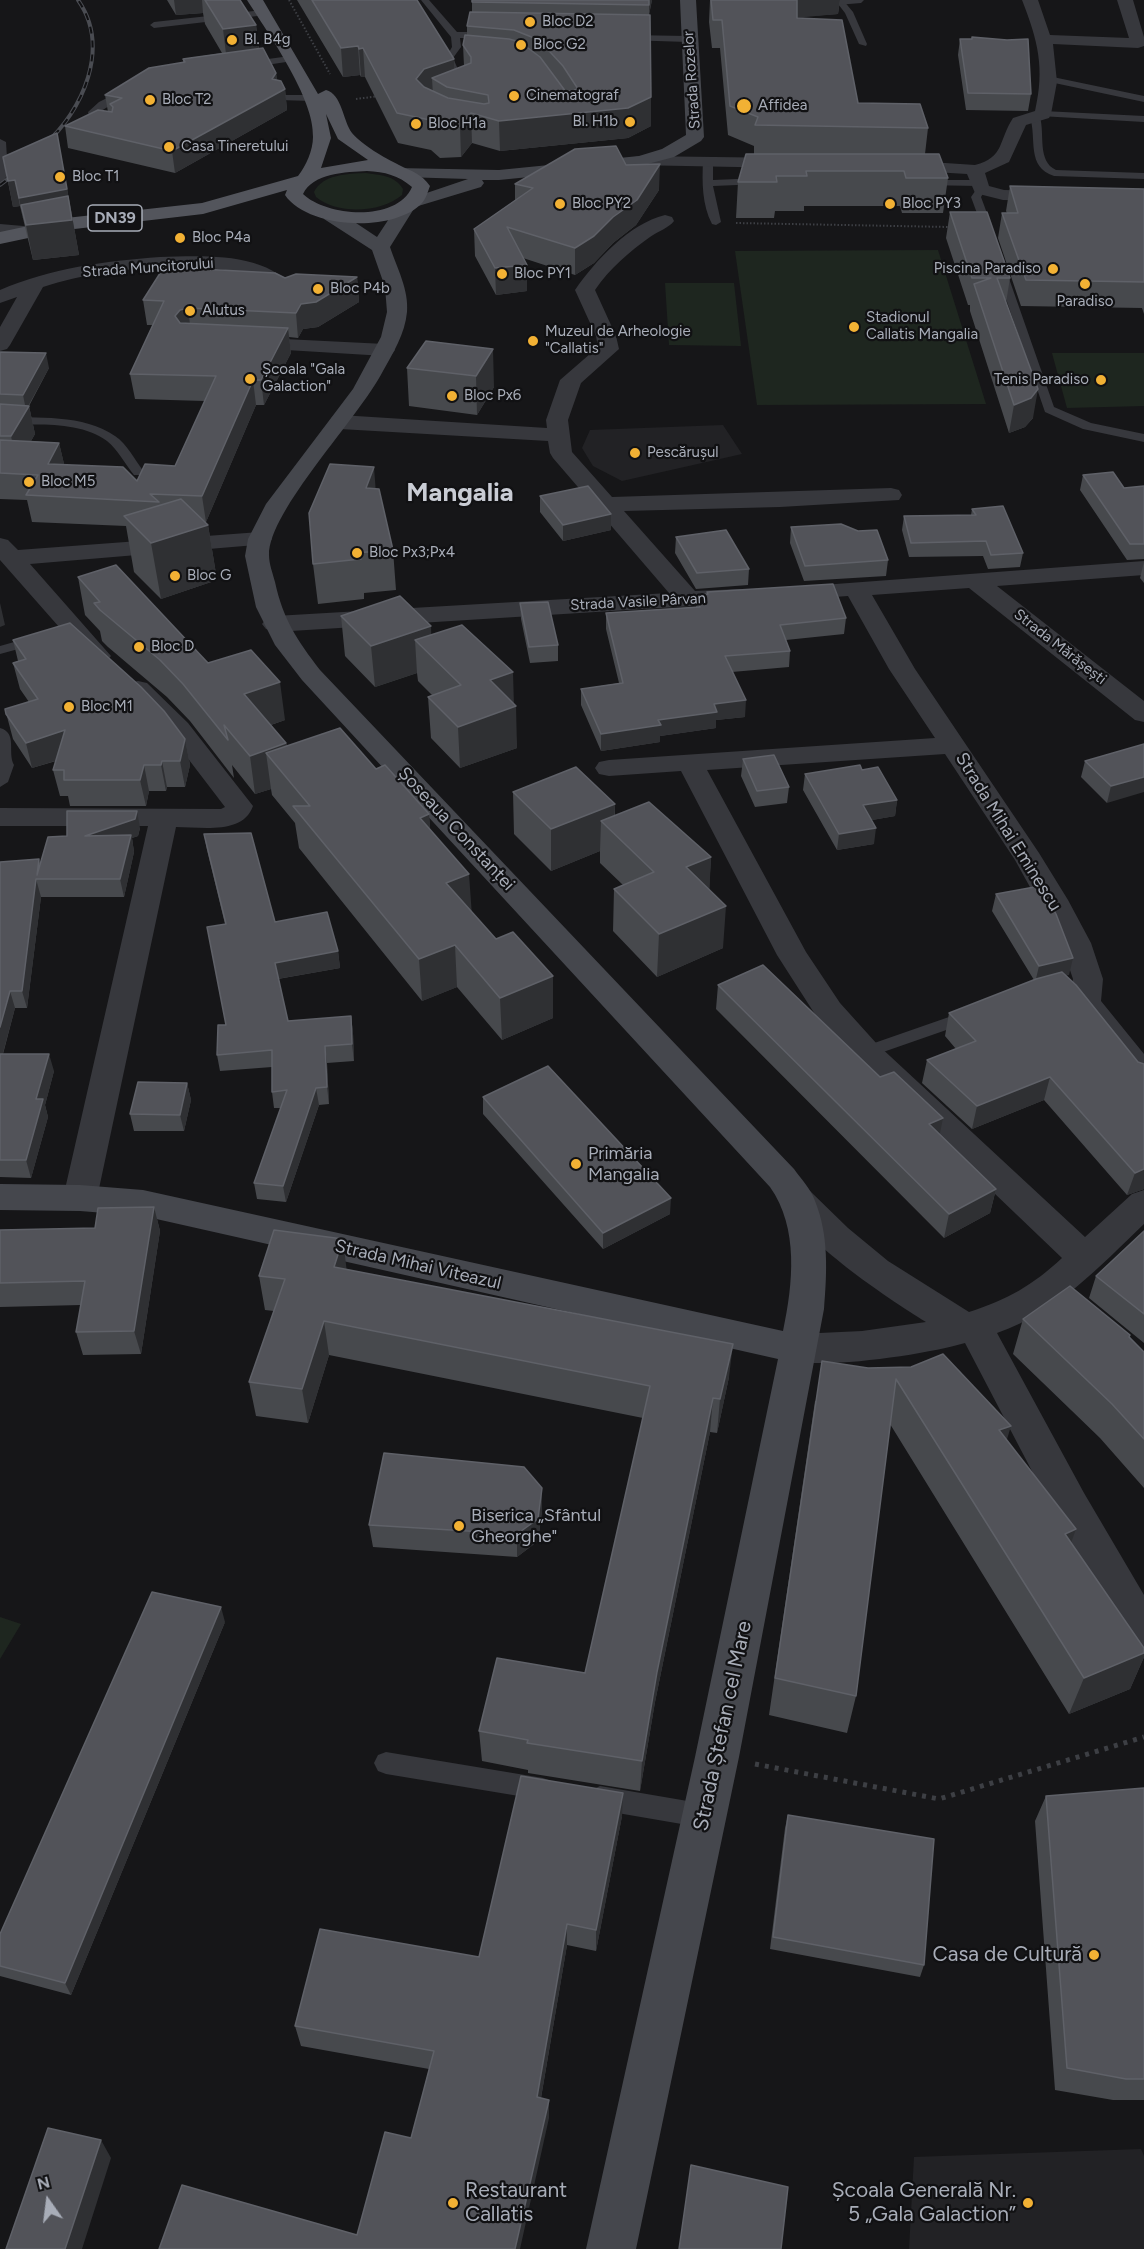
<!DOCTYPE html>
<html>
<head>
<meta charset="utf-8">
<style>
	body { margin:0 }
	#map { position:relative; width:1144px; height:2249px; overflow:hidden; background:#161618; font-family:Figtree,sans-serif }
	canvas { display:block }
	.north { position:absolute; left:18px; top:2171px; width:60px; height:60px; -webkit-text-stroke:4px #111113; paint-order:stroke; rotate:346deg; font-size:16px; font-weight:700; line-height:24px; text-align:center; color:#a8adb8 }
	.north::after { content:''; display:block; margin:auto; width:21px; height:27px; background:#a8adb8; clip-path:polygon(50% 0,100% 100%,50% 72%,0 100%) }
</style>
</head>
<body>
<div id="map">
<canvas width="1144" height="2249"></canvas>
<div class="north">N</div>
</div>
<script>
const ctx = document.querySelector('canvas').getContext('2d');
ctx.lineJoin = 'round';
function fill(path, color) { ctx.fillStyle = color; ctx.fill(path, 'evenodd'); }
function trace(path, color, width, dash) { ctx.strokeStyle = color; ctx.lineWidth = width; ctx.lineCap = dash ? 'butt' : 'round'; ctx.setLineDash(dash || []); ctx.stroke(path); }
function write(font, color, halo, rows, align = 'center') {
  ctx.font = font + ' Figtree,sans-serif'; ctx.lineWidth = 4.5; ctx.setLineDash([]); ctx.textBaseline = 'middle'; ctx.strokeStyle = halo; ctx.fillStyle = color; for (const [text, x, y, turn = 0] of rows) {
    ctx.save(); ctx.translate(x, y); ctx.rotate((+turn || 0) * Math.PI / 180); ctx.textAlign = isNaN(turn) ? turn : align; if (halo) ctx.strokeText(text, 0, 0); ctx.fillText(text, 0, 0); ctx.restore();
  }
}
fill(new Path2D(`
	M723,425l19,29 -120,27 -29,-15 -11,-18 8,-18z
	M1141,2149l3,7v93h-235l5,-92z`), '#222225');
fill(new Path2D(`
	M365,173c14,2 30,2 38,16l-1,6c-21,18 -64,20 -86,2l-2,-5c9,-18 34,-18 51,-19z
	M938,250l48,154 -229,1 -22,-154z
	M665,283h69l7,63 -72,-1z
	M1052,353h92v53l-77,2z
	M0,1617l21,7 -21,35z`), '#1e261f');
trace(new Path2D(`
	M289,0l41,74
	M356,99l23,-3
	M736,223l214,4`), '#3d3f44', 2, [1.5, 2]);
trace(new Path2D(`
	M755,1764l184,35 205,-62`), '#3d3f44', 5, [4, 6]);
fill(new Path2D(`
	M421,0h8l28,32h35l4,3 -4,3h-32l1,9 -8,11 7,16 -1,2h-6l-9,-15 8,-14 -1,-10z
	M835,0h8l10,12 14,32 -1,2 -7,-2 -14,-31z
	M263,10l3,1v4l-112,13 -4,-3 4,-3z
	M628,35l60,1 4,3 -4,3 -63,-2v-4z
	M290,56l4,3 -1,2 -47,7 -4,-3 4,-3z
	M1048,76l96,20v6l-99,-21 -1,-2z
	M123,90l8,2 -33,21 2,7 11,8 -5,3c-10,-3 -16,-9 -18,-19l11,-10z
	M281,95h31l5,3 -5,3 -34,-1 -2,-2z
	M1043,111l101,5v6l-104,-6 -2,-2z
	M1035,114l5,3c5,18 -3,44 16,53l88,3v6l-90,-3c-28,-9 -17,-37 -24,-59z
	M0,139l6,3 2,32 -5,8 -3,1z
	M708,158l5,3v19l48,-2 5,3 -5,3 -48,2 8,36 -5,3 -4,-1c-10,-19 -10,-42 -9,-63z
	M924,180h55l5,3 -5,3 -58,-1v-4z
	M981,186l5,3 -5,8 14,38 -5,3 -5,-3 -14,-38 7,-10z
	M1000,264l5,3 49,140 37,16 53,11v8l-61,-13 -38,-17 -50,-145z
	M0,417c36,1 84,-3 115,19 12,8 20,24 29,36l-2,3h-8c-9,-11 -16,-25 -27,-34 -28,-21 -74,-16 -107,-16z
	M39,635l7,4 -2,3 -44,12v-8z
	M0,728c18,5 7,24 14,37l-6,17 -8,5z
	M969,1010l6,2 3,4 -3,4 -109,38 -6,-2 -3,-4 3,-4z
	M386,1752l157,26 8,3 4,8 -4,8 -8,3 -157,-26 -8,-3 -4,-8 4,-8z
	M600,1786l105,18 8,4 4,8 -4,8 -8,4 -105,-18 -8,-4 -4,-8 4,-8z`), '#37383d');
fill(new Path2D(`
	M836,0h28l-3,3 -24,2z
	M1022,0h16l12,35 79,3 -12,-38h16l11,37v9l-6,2 -85,-4 4,38 -6,32 -2,4 -23,7 -17,37 -24,11 4,13 15,4 140,3v10l-141,-3 -28,-7 -8,-19 -67,-4 -6,-1 -3,-4 3,-4 6,-1 75,5c30,-8 23,-24 38,-47l22,-7c10,-43 3,-70 -13,-111z
	M640,156l148,2 6,1 3,4 -3,4 -6,1 -154,-3 -3,-4 3,-4z
	M665,215l7,2 2,4c-5,7 -16,10 -24,16 -20,14 -41,32 -55,53l21,46 3,13 -38,34 -13,37 4,32 40,45 279,-9 8,2 3,5 -3,5 -119,7 -156,4 71,80 45,-2 9,2 3,5 -3,5 -9,2 -465,29 -9,-3 -4,-5 4,-5 9,-3 394,-23 -116,-135 -3,-5 -2,-12 -208,-12 -8,-2 -3,-5 3,-5 8,-2 207,13 -1,-8 14,-40 38,-33 -2,-11 -21,-46c21,-30 54,-66 90,-75z
	M0,224l35,3 2,4 -2,4 -35,1z
	M160,257c46,-1 109,-6 139,37l-3,4c-4,1 -9,3 -14,0 -3,-2 -6,-7 -9,-10 -9,-9 -20,-14 -33,-16 -58,-10 -141,-4 -197,15l-33,58 -3,4 -7,2v-24l17,-30 -17,6v-13c51,-22 105,-29 160,-33z
	M244,337l141,7 7,2 3,4 -3,4 -7,2 -148,-9 -3,-4 3,-4z
	M260,532l8,2 4,5 -4,5 -238,20 81,92 -4,5 -9,3 -9,-3 -89,-101v-22l8,2 10,10z
	M1144,561v14l-147,11 147,115v21l-9,-2 -166,-132 -97,7 43,74 124,184 29,47 23,43 12,36 -2,22 43,53v34l-11,-4 -64,-81 4,-24 -12,-36 -46,-83 -70,-106 -238,16 99,182 34,51 37,41 208,193 47,-43 12,-4v34c-46,44 -86,88 -147,109l87,160 60,102v57l-15,-6 -73,-129 -91,-174c-37,11 -145,28 -180,16l-5,-10 5,-10 13,-5 64,-3 64,-9c-42,-26 -121,-79 -145,-122l5,-9 12,-4 12,4 38,37 40,33 81,51c38,-12 64,-27 93,-54l-207,-198 -37,-41 -41,-64 -96,-184 -72,5 -10,-2 -4,-6 4,-6 10,-2 326,-22 -46,-69 -41,-73 -57,4 -9,-2 -3,-5 3,-5z
	M138,681l9,2 41,40 65,83c-10,29 -52,21 -77,21l-79,371 -5,9 -12,4 -12,-4 -5,-9 85,-372h-148v-18l221,1 4,-2 -55,-72 -45,-46 4,-6z`), '#37383d');
fill(new Path2D(`
	M680,0h16l8,137 -3,4 -27,16 -34,9 -141,14h-17l2,3 -3,4 -66,20 -25,40c7,21 19,43 17,65 -2,22 -14,41 -24,59 -24,47 -114,139 -114,184 0,9 4,19 6,27 8,37 22,58 45,88l474,499c7,10 17,20 21,32 14,34 12,72 9,108l-85,448 -103,492h-50l109,-492 83,-398 -635,-143 -63,-5 -80,-1v-26l80,1 63,5 640,141c10,-47 16,-103 -13,-144l-468,-507 -27,-35 -19,-38 -11,-51 3,-17 18,-35 87,-115 28,-52 6,-25 -2,-25 -13,-37 -48,-31 -2,-4 2,-4h14l39,26 23,-35 68,-23 -65,-2 -6,-1 -3,-4 3,-4 102,2 140,-14 23,-7 24,-14z`), '#45474d');
fill(new Path2D(`
	M247,0h16l55,94 8,-4c16,4 17,31 26,43 10,12 33,25 47,32 12,6 23,9 31,21 -2,5 -4,13 -8,17 -28,30 -114,26 -137,-8l2,-5 -84,24 -137,16 -66,14v-12l66,-14 136,-15 96,-27c8,-10 15,-26 15,-39 2,-38 -45,-104 -66,-137zM326,114l12,25 30,21 -47,8 10,-30zM367,171c18,1 31,4 45,16 -15,35 -85,30 -109,7 10,-21 43,-22 64,-23z`), '#53555c');
const rail = new Path2D(`
	M44,145c39,-34 67,-98 34,-145
	M0,185l21,-16`);
trace(rail, '#4a4c52', 4);
trace(rail, '#111113', 2, [7]);
fill(new Path2D(`
	M167,0h73l16,25 3,23 17,25 1,7 8,9 2,21 -112,63 -107,-25 -3,-22 43,-14 -3,-17 78,-33v-3l39,-6 -17,-29 -2,-11 -27,2z
	M297,0h120l37,59 1,10 9,-3 -1,-21 4,-9v-10l5,-14v-12h180l-3,15 2,82v29l-23,12 -128,13 -28,-8 -11,14 -21,1 -9,-8 -33,-7 -33,-66h-4l-1,-2 -17,2z
	M710,0h130l-2,14 -41,3 61,86 70,25 -3,26 23,24 -5,35h-41l-2,-7h-96v5h-29l-1,7h-38l2,-36 16,-28v-8l-26,-11 -8,-87h-8l-3,-26z
	M960,39l47,1 24,54 -3,17 -62,-1 -8,-55z
	M57,133l22,122 -46,5 -13,-54 -7,1 -10,-50z
	M626,165l33,25 -23,35 -23,18 -19,20 -19,12 -52,-17 4,33 -31,4 -21,-39 -1,-27 41,-29v-16z
	M1010,186l134,3v125l-2,-6 -121,-2 -23,-68 4,-25h5l-1,-2z
	M950,212l60,66 -4,25 27,115 -8,9 -16,6 -39,-122v-6h-2l-22,-67z
	M357,277l2,25 -41,25 -15,2 -5,9 -9,-1 2,16 -27,52h-8l-50,117h-1l3,3 9,55 -56,19 -27,-27 -8,-46 -94,-4 -5,-22 -27,-1v-147l49,16 -20,38 6,28 -4,7 28,2 5,21 73,17 38,-15 30,-65 -70,-2 -5,-25 23,-49h-6l-4,-25 142,-22z
	M426,341l68,46 -17,28 -68,-9 -2,-38z
	M1083,475l41,13 20,-2v73l-17,1 -47,-70z
	M375,489l18,61 3,40 -32,3v6l-46,5 -5,-40z
	M540,496l71,18v16l-48,11 -23,-29z
	M972,509l51,44 -3,14 -32,2 -5,-13 -74,1 -7,-27 2,-14 67,-1z
	M791,527l97,33 -2,16 -82,5 -14,-38z
	M676,537l73,32 -1,16 -52,4 -21,-36z
	M1144,562v21l-4,-5z
	M78,577l130,86 77,57 -14,5 15,18 1,3 89,23 53,45 1,16 41,81 82,107 -51,22 -45,-53 -35,14 -123,-153 -4,-25 -23,-28 -1,-6 -16,5 -23,-29 2,13 -44,-57 -23,-24 -59,-50 -6,-6 -2,-10 -15,-16z
	M707,592l139,26 -2,16 -58,6 4,11 -1,16 -57,5 13,45 -29,3v8l-56,8v6l-59,9 -20,-46v-16l38,-6 -13,-54v-16l90,-6v-12l11,-1z
	M520,603l38,42v16l-28,2 -9,-44z
	M341,616l90,10v9l82,68 4,45 -57,20 -29,-30 -3,-41 4,-2 -14,-14 -1,-8 -42,14 -30,-31z
	M13,640l172,99 5,26 -5,22h-18l-1,4h-17l-3,15h-76l-2,-10h-8l-7,-26 3,-9 -24,7 -19,-29 -8,-30 24,-7 -9,-13 -7,-26 5,-2z
	M1144,744l-37,59 -26,-26 4,-16z
	M743,759l46,28 -2,16 -32,4 -14,-31z
	M862,770l35,30 -2,16 -23,4 2,24 -37,6 -34,-60 2,-16z
	M513,792l102,12v11l96,42 -2,33 14,58 -66,29 -44,-46 1,-42 9,-4 -23,-22v-12l-49,20 -37,-37z
	M140,828l-2,8 -6,2 2,14 -10,45h-83l-14,111h-12l-12,46 51,17 -9,34 3,12 -17,61 -31,-1v-315l39,-3 1,4 27,-27z
	M204,834l71,88 63,29 2,17 -62,11 10,42 63,-5 2,17 1,28 -27,2 2,41 -10,1 -33,97 -29,-3 -3,-16 27,-75h-7l-2,-16v-25l-52,4 -3,-16 8,-30v-101l-18,-74z
	M996,894l73,81h-3l72,87 6,2v125l-17,6 -83,-95 -72,29 -50,-46 5,-23 29,-11 -11,-13 4,-23 85,-33 -42,-69z
	M718,985l222,149 56,55 -6,24 -46,25 -228,-229z
	M187,1083l4,17 -7,31h-50l-4,-17z
	M483,1097l187,117 -67,35 -120,-135z
	M154,1207l6,24 -19,123 -58,1 -7,-23 5,-27 -81,2v-77l95,-2z
	M1144,1231v112l-55,-45 7,-22z
	M347,1269l382,108 -12,56 -7,-1 -55,270 -15,89 -112,-18v-3l-46,-9 -3,-30 106,-58 58,-255 -314,-63 -21,68 -52,-7 -7,-34 25,-71 -9,-1 -6,-34z
	M1023,1319l107,18 14,15v136l-44,-50 -87,-84z
	M911,1367l95,73 65,103 73,105v9l-14,32 -61,25 -179,-290 -34,272 -9,37 -78,-18 46,-314z
	M542,1488v23l-4,30 -21,16 -144,-10 -4,-22z
	M225,1622l-154,373 -71,-19v-42z
	M1144,1788v312h-31l-58,-10 -20,-269 11,-25z
	M788,1815l136,150 -4,12 -150,-28 15,-121z
	M622,1816l-26,135 -29,-6 -26,153 8,20 -192,117 54,-97 18,-69 -128,-23 -6,-20 184,-69z`), '#47494d');
fill(new Path2D(`
	M174,0h28l1,13 -27,2z
	M648,0h4l-3,14v-9z
	M796,0h44l-2,14 -44,4z
	M256,25l4,32 -33,5 -4,-33z
	M358,46l2,29 -17,2 -2,-29z
	M363,48l2,29h-4l-2,-28z
	M454,59l2,29 -24,-10 1,18 -17,-17 8,-10z
	M276,73l3,20 6,-4 2,21 -112,63 -3,-22 100,-72z
	M651,97v29l-23,12 -128,13 -1,-30z
	M471,113l1,30 -11,14 -1,-31z
	M57,133l22,122 -46,5 -7,-35 -5,-20 3,19 -5,-26z
	M660,164l-1,26 -23,35 -23,18 -19,20 -19,12v-27z
	M15,180l5,26 -7,1 -5,-26z
	M527,265v26l-31,4 -1,-27z
	M357,277l2,25 -41,25 -15,2 -5,9 -2,-25 5,-9z
	M188,308l3,25 -8,2 -8,-19 5,-6z
	M288,328l3,25 -27,52 -3,-25z
	M493,349l1,38 -17,28 -1,-39z
	M46,353l3,15 -23,42 -3,-15z
	M253,380l3,25 -50,117 -4,-26z
	M1038,389l-5,29 -8,9 -16,6 5,-28z
	M29,406l6,28 -18,31 -6,-29z
	M59,443l6,25 -17,-4z
	M374,467l3,40 -11,-19z
	M611,514v16l-48,11v-16z
	M208,525l9,55 -56,19 -10,-56z
	M0,603l5,22 -5,2z
	M431,626l1,31 -17,-17 2,33 -42,14 -4,-41z
	M513,672l1,35 2,-1 1,42 -57,20 -2,-41 32,-47z
	M280,682l5,38 -35,12 -6,-38z
	M746,700l-1,17 -29,3v8l-56,8v6l-59,9v-17l113,-30z
	M65,730l6,26 -39,12 -6,-25z
	M185,739l5,26 -5,22 -5,-26z
	M286,743l5,38 -25,-28 5,36 -16,5 -5,-38z
	M162,761l5,26 -1,4 -5,-26z
	M144,765l5,26 -3,15 -6,-26z
	M1144,777v15l-37,11 4,-17z
	M897,800l-2,16 -34,6 2,-17z
	M615,804l-1,30 -13,-13 -1,30 -49,20v-42z
	M137,811l3,17 -2,8 -6,2 2,14 -10,45 -4,-18 -35,-43z
	M429,814l3,42 -12,-38z
	M876,828l-2,16 -37,6 2,-16z
	M711,857l-2,42 -23,-32z
	M469,874l3,42 -26,-33z
	M36,879l5,18 -14,111 -5,-17z
	M726,906l-3,42 -66,29 2,-43z
	M455,945l2,42 -35,14 -3,-42z
	M338,951l2,17 -63,11 -2,-16z
	M1073,958l-4,17 -34,8 4,-17z
	M553,976v42l-51,22 -2,-42z
	M10,991l5,17 -15,56v-37z
	M351,1016l2,17 1,28 -2,-17z
	M325,1046l2,17 2,41 -2,-17z
	M49,1054l5,17 -9,34 3,12 -17,61 -5,-18 10,-61z
	M1050,1077l-6,23 -72,29 5,-23z
	M187,1083l4,17 -7,31 -4,-16z
	M316,1088l3,17 -33,97 -3,-16z
	M943,1118l-5,25 -9,-19z
	M1144,1169v20l-17,6 8,-22z
	M996,1189l-6,24 -46,25 5,-24z
	M671,1198l-1,16 -67,35v-16z
	M154,1207l6,24 -19,123 -7,-23z
	M343,1239l4,34 -13,-6z
	M324,1321l5,34 -21,68 -6,-34z
	M733,1344l-4,33 -12,56 3,-34z
	M713,1398l-3,34 -55,270 -15,89 2,-30 15,-89z
	M1011,1426l-12,40v-36z
	M542,1488v23l-4,30 -21,16v-23z
	M1076,1529l-14,39 3,-34z
	M221,1607l4,15 -154,373 -6,-12z
	M1144,1653v4l-14,32 -61,25 15,-36z
	M623,1793l-1,23 -26,135v-21z
	M567,1924v21l-29,170 -1,-18z
	M549,2100v18l-29,131h-5z
	M101,2140l10,18 -29,91h-17z`), '#2f3033');
const building = new Path2D(`
	M205,0h35l16,25 -33,4z
	M312,0h105l37,59 -30,10 -8,10 8,8 24,11 36,6 5,-1 -1,-8 -41,-8 -15,-9 39,-15v-6l-8,-12 2,-10 44,4 11,3 20,15 26,35 12,-3 -15,-23 -24,-26 -25,-10 -47,-4 3,-14 180,3 1,82 -23,11 -129,13 -28,-8 -11,13 -21,2 -9,-8 -33,-7 -34,-65 -4,1 -1,-3 -17,2z
	M472,0h177v5l-177,-3z
	M711,0h86v18l45,2 16,83 62,1 8,24 -173,-3 3,-8 -28,-11 -8,-86h-9z
	M972,37l35,3 21,-1 3,55 -63,-1 -8,-54h12z
	M263,48l13,25 -4,6 9,2 4,8 -113,62 -107,-25 33,-16 14,2 1,-5 -3,-3 12,-6 -17,-3 44,-27 36,-6 -2,-3 7,-1z
	M57,133l10,56 -48,9 -4,-18 -7,1 -5,-24z
	M616,146l10,19 34,-1 -23,36 -24,17 -19,19 -19,12 -68,-21 20,38 -32,3 -21,-39 59,-41 -18,-4 60,-35z
	M746,154h193l9,24h-42l-2,-7h-98l1,5h-31l1,6h-39z
	M1010,186l134,3v93l-118,-2 -24,-67h16z
	M68,196l4,24 -46,5 -5,-20z
	M950,212h37l23,66h-13l41,111 -7,9 -17,7 -40,-121 17,-6h-19z
	M164,267l111,6 10,5 11,-4 61,3 -41,25 -15,2 -5,9 -108,-5 -8,2 -5,6 5,7 108,5 -27,52h-8l-51,116 -52,-2 9,8 -133,-7 12,-20 -38,-2v-33l59,3 -11,21 75,3 14,14 8,-17 30,2 41,-90 -86,-2 34,-73 -21,-1z
	M426,341l67,8 -17,27 -69,-8z
	M0,352l46,1 -23,42 -23,-1z
	M0,404l29,2 -18,30h-11z
	M330,464l44,3 -8,21 13,1 14,61 -38,3 6,6 -48,5 -4,-51z
	M1113,472l11,16 20,-2v58h-14l-47,-69z
	M588,486l23,28 -48,11 -23,-29z
	M181,499l27,26 -57,18 -27,-27z
	M1003,506l20,47 -32,2 -5,-14 -75,2 -7,-27 72,-1 -4,-6z
	M841,524l17,7 19,-1 11,30 -83,6 -14,-39z
	M726,530l23,39 -52,4 -21,-36z
	M116,565l92,98 43,-13 29,32 -36,12 42,49 -36,13 -26,-31 4,15 -45,-56 -23,-24 -60,-50 -6,-7 6,-1 -22,-25z
	M833,584l13,34 -66,7 10,26 -65,5 21,44 -32,4 3,8 -59,8 3,5 -60,9 -20,-45 42,-6 -17,-70 94,-6 -4,-12 12,-1 -1,-2z
	M400,596l31,30 -60,20 -30,-30z
	M548,602l10,43 -29,2 -9,-44z
	M70,623l71,64 23,24 21,28 -5,22h-18l-1,4h-17l-4,15h-76v-10h-11l12,-40 -39,13 -20,-29 -1,-5 33,-10 -25,-36 13,-4 -13,-19z
	M462,625l51,47 -23,8 26,26 -58,21 -30,-30 33,-12 -46,-45z
	M340,728l36,41 9,-4 44,49 -9,4 49,56 -23,9 50,56 17,-7 40,44 -53,22 -45,-53 -36,14 -126,-153h17l-44,-53z
	M1144,744v33l-33,9 -26,-25z
	M774,755l15,32 -32,4 -14,-32z
	M860,765l2,5 16,-3 19,33 -34,5 13,23 -37,6 -34,-60z
	M576,767l39,37 -64,25 -38,-37z
	M649,802l62,55 -25,10 40,39 -67,28 -45,-45 40,-17 -53,-51z
	M67,811h70l-2,8 -50,17 46,-1 -11,44h-84l-14,112h-12l-10,36v-165l39,-3 -2,16 11,-38 19,-1z
	M251,833l24,89 52,-10 11,39 -63,12 13,58 63,-5 1,28 -27,2 2,41 -11,1 -33,98 -29,-3 33,-93 -15,2v-42l-55,5 1,-30h8l-19,-98 19,-3 -22,-90z
	M1040,886l16,28 17,44 -34,8 -43,-72z
	M763,965l117,112 14,-5 49,46 -14,6 67,65 -47,25 -231,-229z
	M1062,972l14,13 62,77 6,2v105l-9,4 -85,-96 -73,29 -50,-46 49,-19 -27,-28 87,-34z
	M0,1054h49l-13,45h7l-17,61h-26z
	M548,1066l123,132 -68,35 -120,-136z
	M138,1082l49,1 -7,32 -50,-1z
	M154,1207l-20,124 -58,1 9,-51 -85,2v-53l95,-2 3,-20z
	M274,1230l69,9 -9,28 399,77 -13,55 -7,-1 -56,274 -15,89 -115,-18 1,-3 -49,-9 18,-73 88,15 65,-287 -326,-65 -22,68 -53,-7 36,-103 -26,-3z
	M1144,1231v83l-48,-38z
	M1070,1286l60,49 -1,2 15,15v87l-32,-35 -89,-85z
	M943,1354l68,72 -12,4 77,99 -11,5 79,114v5l-60,25 -188,-299 -40,317 -81,-18 47,-317 46,7 43,-1z
	M384,1453l140,14 18,21 -4,31 -21,15 -148,-9z
	M152,1592l69,15 -156,376 -65,-17v-32z
	M521,1776l102,17 -27,137 -29,-6 -30,173 12,3 -34,149h-356l23,-64 175,50 28,-103 26,6 23,-87 -139,-25 25,-97 159,28z
	M1144,1788v291h-18l-59,-11 -21,-272z
	M788,1815l146,24 -10,126 -151,-28z
	M48,2128l53,12 -36,109h-59z
	M691,2165l97,22 -7,62h-102z`);
fill(building, '#525359');
trace(building, '#5f6168', 1.5);
for (const [x, y, r, color] of [
	[530,22,6,"#f2b134"],
	[232,40,6,"#f2b134"],
	[521,45,6,"#f2b134"],
	[514,96,6,"#f2b134"],
	[150,100,6,"#f2b134"],
	[744,106,8,"#f2b134"],
	[630,122,6,"#f2b134"],
	[416,124,6,"#f2b134"],
	[169,147,6,"#f2b134"],
	[60,177,6,"#f2b134"],
	[560,204,6,"#f2b134"],
	[890,204,6,"#f2b134"],
	[180,238,6,"#f2b134"],
	[1053,269,6,"#f2b134"],
	[502,274,6,"#f2b134"],
	[1085,284,6,"#f2b134"],
	[318,289,6,"#f2b134"],
	[190,311,6,"#f2b134"],
	[854,327,6,"#f2b134"],
	[533,341,6,"#f2b134"],
	[250,379,6,"#f2b134"],
	[1101,380,6,"#f2b134"],
	[452,396,6,"#f2b134"],
	[635,453,6,"#f2b134"],
	[29,482,6,"#f2b134"],
	[357,553,6,"#f2b134"],
	[175,576,6,"#f2b134"],
	[139,647,6,"#f2b134"],
	[69,707,6,"#f2b134"],
	[576,1164,6,"#f2b134"],
	[459,1526,6,"#f2b134"],
	[1094,1955,6,"#f2b134"],
	[453,2203,6,"#f2b134"],
	[1028,2203,6,"#f2b134"]
]) { const dot = new Path2D(); dot.arc(x, y, r, 0, 2 * Math.PI); ctx.fillStyle = color; ctx.fill(dot); trace(dot, '#111113', 2); }
write('15px', '#a8adb8', '#111113', [
	["Bloc D2",542,22],
	["Bl. B4g",244,40],
	["Bloc G2",533,45],
	["Cinematograf",526,96],
	["Bloc T2",162,100],
	["Affidea",758,106],
	["Bl. H1b",618,122,"right"],
	["Bloc H1a",428,124],
	["Casa Tineretului",181,147],
	["Bloc T1",72,177],
	["Bloc PY2",572,204],
	["Bloc PY3",902,204],
	["Bloc P4a",192,238],
	["Piscina Paradiso",1041,269,"right"],
	["Bloc PY1",514,274],
	["Bloc P4b",330,289],
	["Paradiso",1085,302,"center"],
	["Alutus",202,311],
	["Stadionul",866,318],
	["Callatis Mangalia",866,335],
	["Muzeul de Arheologie",545,332],
	["\"Callatis\"",545,349],
	["Școala \"Gala",262,370],
	["Galaction\"",262,387],
	["Tenis Paradiso",1089,380,"right"],
	["Bloc Px6",464,396],
	["Pescărușul",647,453],
	["Bloc M5",41,482],
	["Bloc Px3;Px4",369,553],
	["Bloc G",187,576],
	["Bloc D",151,647],
	["Bloc M1",81,707]
], 'left');
write('15px', '#a8adb8', '#111113', [
	["Strada Rozelor",692,80,-94],
	["Strada Muncitorului",148,268,-4],
	["Strada Vasile Pârvan",638,602,-3],
	["Strada Mărășești",1060,647,38]
]);
for (const [x, y, w] of [
	[115,218,54]
]) { const box = new Path2D(); box.roundRect(x - w / 2, y - 13, w, 26, 4.5); ctx.fillStyle = '#111113'; ctx.fill(box); trace(box, '#a8adb8', 1.5); }
write('bold 16px', '#a8adb8', null, [
	["DN39",115,218]
]);
write('18px', '#a8adb8', '#111113', [
	["Șoseaua Constanței",456,829,47],
	["Strada Mihai Eminescu",1008,832,58],
	["Strada Mihai Viteazul",418,1265,13]
]);
write('18px', '#a8adb8', '#111113', [
	["Primăria",588,1154],
	["Mangalia",588,1175],
	["Biserica „Sfântul",471,1516],
	["Gheorghe\"",471,1537]
], 'left');
write('21px', '#a8adb8', '#111113', [
	["Strada Ștefan cel Mare",723,1726,-78]
]);
write('21px', '#a8adb8', '#111113', [
	["Casa de Cultură",1082,1955],
	["Restaurant",465,2191,"left"],
	["Callatis",465,2215,"left"],
	["Școala Generală Nr.",1016,2191],
	["5 „Gala Galaction”",1016,2215]
], 'right');
write('bold 26px', '#c9ccd4', '#111113', [
	["Mangalia",460,493]
]);
</script>
</body>
</html>
